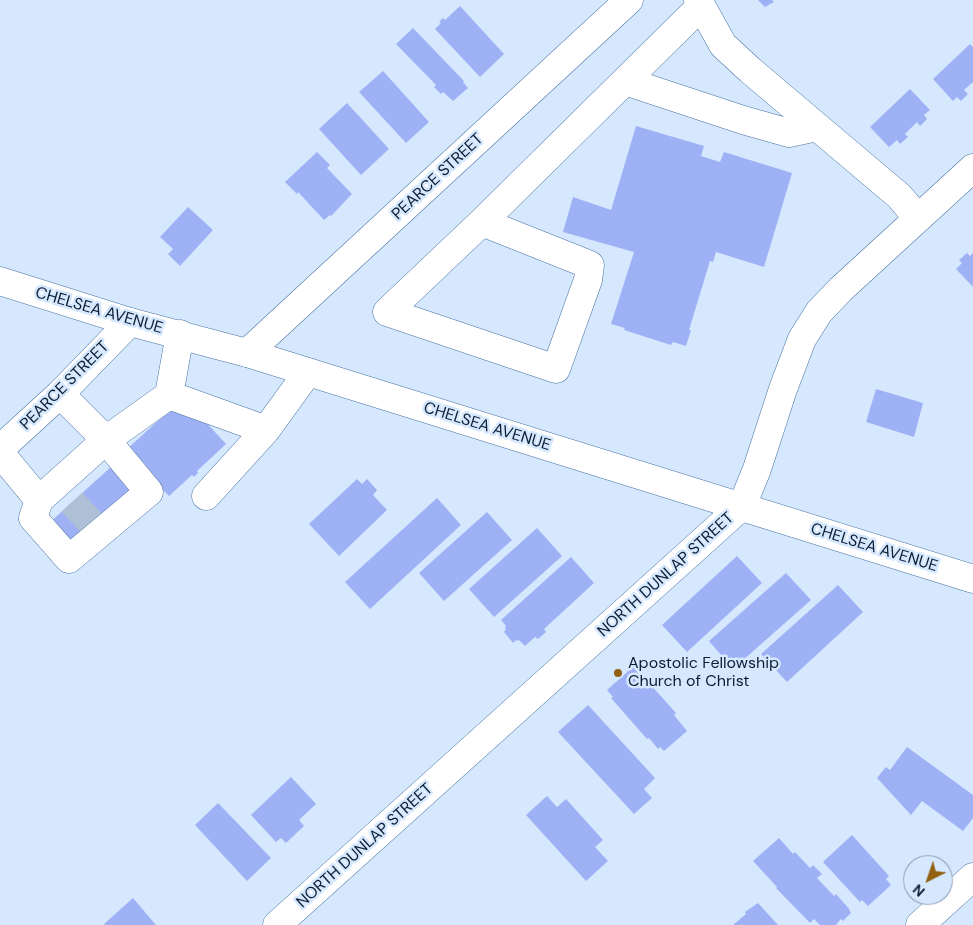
<!DOCTYPE html>
<html>
<head>
<meta charset="utf-8">
<style>
	body { margin:0 }
	#map { position:relative; width:973px; height:925px; overflow:hidden; background:#d6e8fe; font-family:"DM Sans",sans-serif }
	canvas { display:block }
	.north { position:absolute; left:903px; top:855px; width:50px; height:50px; box-sizing:border-box; background:#d6e8fe; border:1px solid #8597ac; border-radius:50%; rotate:221deg; font-size:14px; font-weight:700; line-height:20px; text-align:center; color:#0c1e32 }
	.north::after { content:''; display:block; margin:auto; width:18px; height:22px; background:#926111; clip-path:polygon(50% 0,100% 100%,50% 72%,0 100%) }
</style>
</head>
<body>
<div id="map">
<canvas width="973" height="925"></canvas>
<div class="north">N</div>
</div>
<script>
const ctx = document.querySelector('canvas').getContext('2d');
ctx.lineJoin = 'round';
function fill(path, color) { ctx.fillStyle = color; ctx.fill(path, 'evenodd'); }
function trace(path, color, width, dash) { ctx.strokeStyle = color; ctx.lineWidth = width; ctx.lineCap = dash ? 'butt' : 'round'; ctx.setLineDash(dash || []); ctx.stroke(path); }
function write(font, color, halo, rows, align = 'center') {
  ctx.font = font + ' "DM Sans",sans-serif'; ctx.lineWidth = 5; ctx.setLineDash([]); ctx.textBaseline = 'middle'; ctx.strokeStyle = halo; ctx.fillStyle = color; for (const [text, x, y, turn = 0] of rows) {
    ctx.save(); ctx.translate(x, y); ctx.rotate((+turn || 0) * Math.PI / 180); ctx.textAlign = isNaN(turn) ? turn : align; if (halo) ctx.strokeText(text, 0, 0); ctx.fillText(text, 0, 0); ctx.restore();
  }
}
fill(new Path2D(`
	M758,0h14l2,2 -9,5z
	M460,6l44,48 -24,23 -45,-48 6,-6 -2,-1 4,-4 2,2z
	M413,28l51,53 -1,1 5,6 -15,13 -10,-9 -2,2 -7,-7 2,-2 -40,-41z
	M970,44l3,3v35l-9,8 4,4 -7,7 -4,-4 -4,4 -20,-22z
	M383,71l46,51 -23,21 -47,-51z
	M910,89l20,21 -6,5 3,4 -7,7 -3,-4 -12,12 3,3 -8,7 -3,-4 -8,7 -19,-20z
	M347,103l42,46 -28,26 -42,-46z
	M636,126l68,20 -3,10 19,6 4,-10 68,21 -28,94 -48,-15 -3,10 -3,-1 -21,69h2l-5,16 -13,-4 -2,3 -47,-15 1,-2 -14,-4 23,-72 -71,-20 10,-35 38,13z
	M317,152l13,13 -3,3 25,26 -21,22 -1,-1 -6,5 -26,-28 -1,2 -12,-12z
	M188,207l25,23 -33,36 -12,-12 5,-5 -13,-12z
	M967,253l3,3 3,-3v34l-17,-18 6,-6 -3,-3z
	M876,389l47,14 -9,34 -48,-15z
	M172,408l30,10 24,26 -29,27 1,2 -4,4 -2,-2 -23,21 -43,-46z
	M113,465l21,22 -66,61 -21,-23z
	M357,479l5,5 5,-5 10,11 -4,5 14,15 -48,46 -30,-32z
	M437,498l24,27 -91,84 -25,-27z
	M487,512l25,28 -68,61 -25,-28z
	M537,528l25,28 -68,61 -25,-28z
	M737,556l25,27 -75,69 -25,-27z
	M571,557l23,26 -50,46 2,3 -8,7 -3,-2 -10,9 -6,-6 -2,1 -1,-1 -3,3 -9,-11 2,-3 -1,-2 1,-1 -5,-6z
	M786,573l25,27 -78,69 -24,-28z
	M838,585l25,27 -76,70 -26,-28z
	M633,667l6,7 1,-1 36,40 -2,2 13,16 -23,20 -4,-4 -2,2 -9,-11 -2,1 -36,-41 2,-1 -6,-7z
	M588,705l67,73 -11,11 8,9 -18,16 -76,-82z
	M907,747l66,48v23l-10,13 -41,-30 -11,14 -34,-37 9,-11 4,3z
	M291,777l25,27 -17,16 5,6 -18,17 -5,-5 -5,4 -25,-27z
	M547,796l10,11 9,-8 37,41 -8,7 13,14 -22,20 -60,-66z
	M218,803l53,55 -24,23 -52,-56z
	M852,835l37,41 -3,3 5,6 -23,21 -6,-6 -2,2 -37,-40z
	M779,838l14,16 2,-2 15,16 3,-3 9,9 -5,4 17,18 2,-2 14,16h-1l2,3 -8,8 -2,-2 -5,6h-16l-6,-6 -4,4 -34,-35 1,-1 -24,-26z
	M133,898l23,27h-51l-1,-1z
	M758,903l20,22h-45l13,-11 -1,-2z`), '#9fb1f5');
trace(new Path2D(`
	M72,502l21,23`), '#aec0d5', 28, [28, 14]);
const minor = new Path2D(`
	M698,0l25,45 27,25 149,126 19,22
	M625,81l118,39 46,13 28,-6
	M482,222l108,43 -2,15 -32,89 -169,-57 95,-90 219,-216
	M247,353l382,-353
	M60,394l46,46 63,-45 97,35
	M169,395l11,-61
	M0,449l60,-55 70,-72
	M0,453l39,47 67,-60 43,52 -80,67 -36,-41 6,-18
	M206,496l60,-66 42,-58
	M277,925l465,-419 15,-37 26,-80 19,-50 17,-27 22,-23 132,-121
	M920,925l53,-48`);
const major = new Path2D(`
	M0,281l130,41 117,31 726,226`);
trace(minor, '#4873a4', 29);
trace(major, '#4873a4', 29);
trace(minor, '#fff', 28);
trace(major, '#fff', 28);
for (const [x, y, r, color] of [
	[618,673,5,"#926111"]
]) { const dot = new Path2D(); dot.arc(x, y, r, 0, 2 * Math.PI); ctx.fillStyle = color; ctx.fill(dot); trace(dot, '#d6e8fe', 2); }
write('16px', '#0c1e32', '#d6e8fe', [
	["PEARCE STREET",438,177,-43],
	["CHELSEA AVENUE",99,311,16],
	["PEARCE STREET",65,386,-45],
	["CHELSEA AVENUE",487,427,17],
	["CHELSEA AVENUE",874,548,17],
	["NORTH DUNLAP STREET",666,575,-42],
	["NORTH DUNLAP STREET",365,846,-42]
]);
write('16px', '#0c1e32', '#d6e8fe', [
	["Apostolic Fellowship",628,664],
	["Church of Christ",628,682]
], 'left');
</script>
</body>
</html>
